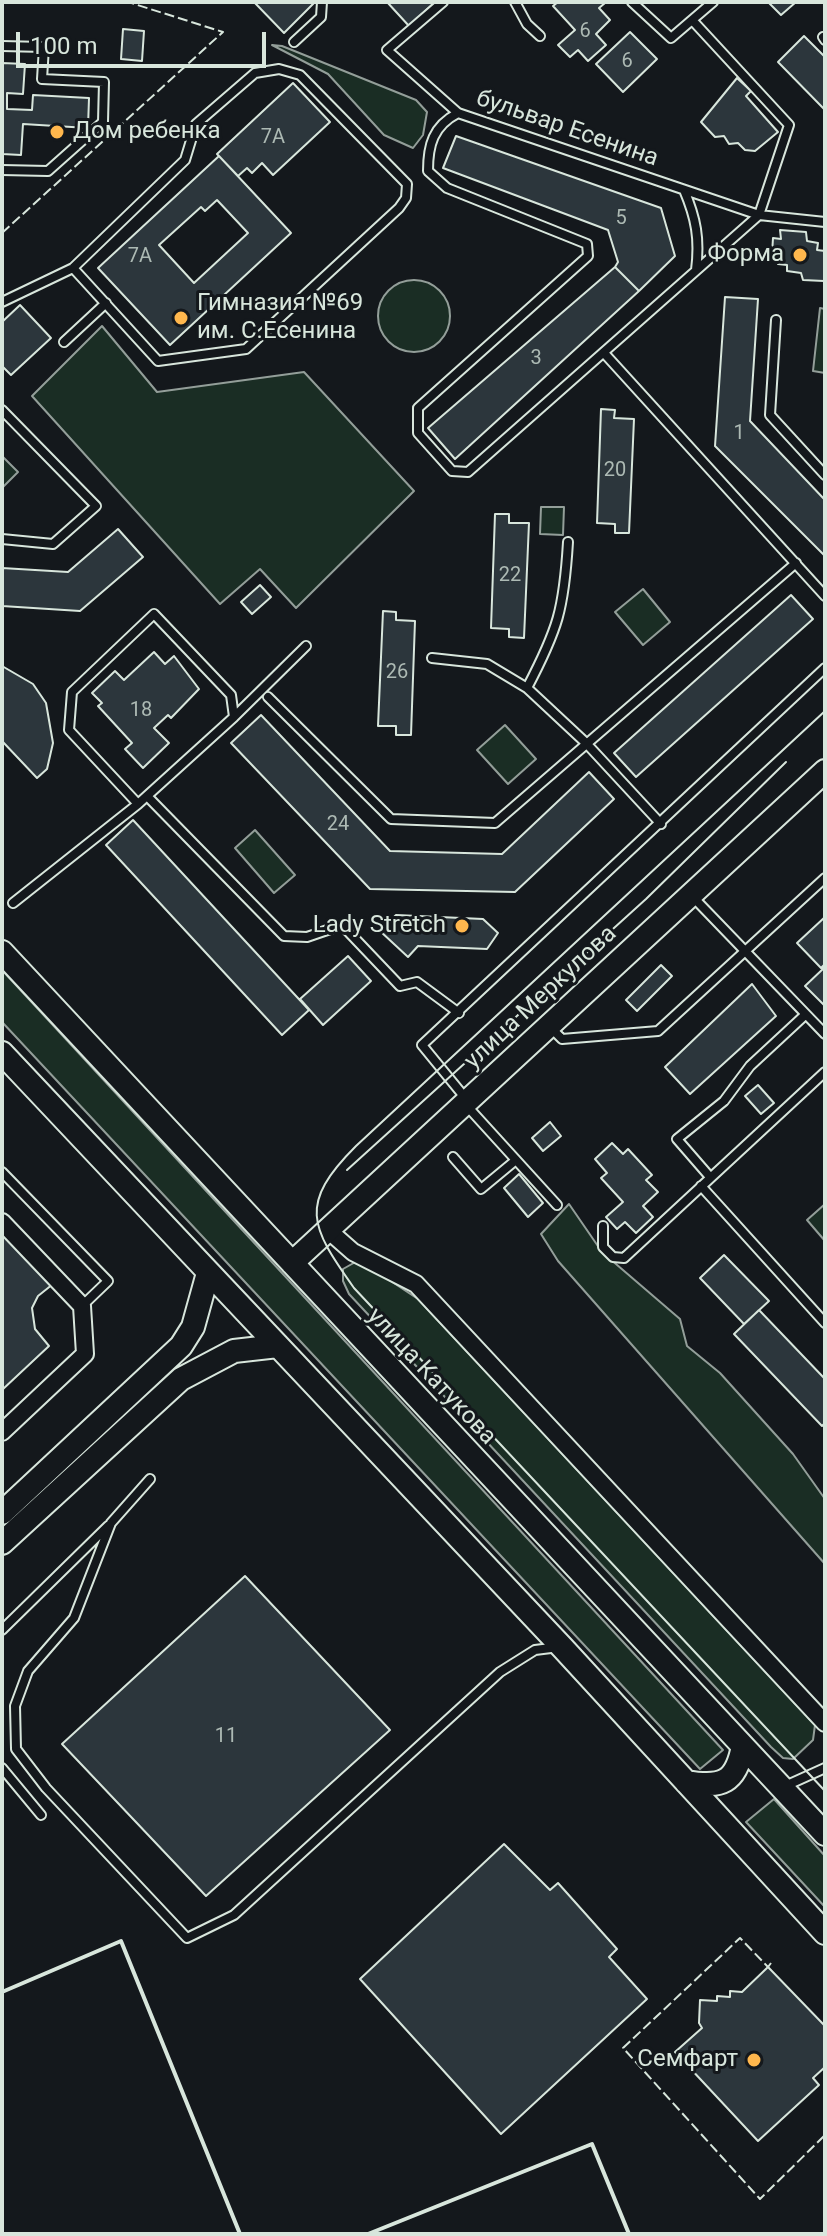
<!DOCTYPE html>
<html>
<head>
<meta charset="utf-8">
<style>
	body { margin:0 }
	#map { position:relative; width:827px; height:2236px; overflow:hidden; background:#14181c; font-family:Roboto,sans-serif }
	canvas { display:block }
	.frame { position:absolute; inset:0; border:4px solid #d8e6dc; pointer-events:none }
	.scale { position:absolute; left:16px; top:32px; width:250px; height:36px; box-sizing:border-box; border:4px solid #d8e6dc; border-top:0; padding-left:10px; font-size:24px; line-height:28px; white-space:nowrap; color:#d8e6dc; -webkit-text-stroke:6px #14181c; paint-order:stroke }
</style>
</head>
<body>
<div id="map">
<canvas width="827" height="2236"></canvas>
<div class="frame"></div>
<div class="scale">100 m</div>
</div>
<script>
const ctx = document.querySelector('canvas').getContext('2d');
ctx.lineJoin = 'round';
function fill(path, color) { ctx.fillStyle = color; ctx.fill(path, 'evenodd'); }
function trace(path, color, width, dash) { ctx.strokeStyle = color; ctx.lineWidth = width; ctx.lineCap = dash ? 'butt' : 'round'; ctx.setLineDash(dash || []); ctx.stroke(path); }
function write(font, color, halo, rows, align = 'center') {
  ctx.font = font + ' Roboto,sans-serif'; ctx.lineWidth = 6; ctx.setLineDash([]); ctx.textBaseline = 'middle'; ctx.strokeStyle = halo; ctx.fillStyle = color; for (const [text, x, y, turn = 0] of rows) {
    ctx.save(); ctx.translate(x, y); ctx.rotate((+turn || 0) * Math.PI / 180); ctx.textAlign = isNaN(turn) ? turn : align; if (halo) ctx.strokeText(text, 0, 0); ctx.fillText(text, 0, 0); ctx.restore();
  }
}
const green = new Path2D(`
	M272,45l10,1 134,54 11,12 -4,23 -10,13 -29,-13 -56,-61z
	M378 316a36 36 0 1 1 72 0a36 36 0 1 1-72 0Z
	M820,308l5,1v64l-12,-2z
	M102,326l55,66 147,-20 110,119 -118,117 -36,-39 -40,35 -188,-208z
	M2,456l16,16 -16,16z
	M541,507h23l-1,28 -23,-1z
	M643,589l27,33 -27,23 -28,-33z
	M505,725l31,34 -28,25 -31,-34z
	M255,830l40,45 -21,18 -39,-45z
	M2,970l721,780 -23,19 -698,-747z
	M569,1204l33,48 78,67 7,27 33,27 73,81 32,45v65l-267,-303 -17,-27z
	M825,1204v37l-18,-21z
	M359,1260l59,39 397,426 -2,15 -20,19 -10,-1 -12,-11 -422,-453 -6,-13v-12z
	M774,1799l51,57v51l-79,-85z`);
fill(green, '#1a2d24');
trace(green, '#939e99', 2);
const building = new Path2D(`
	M254,2h59l1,1 -30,30z
	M387,2h48l-26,24z
	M558,2l47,1 -6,5 11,12 -14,14 10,11 -18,16 -10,-11 -8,7 -12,-12 17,-15 -22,-24z
	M768,2h28l-15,13z
	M123,29l21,2 -2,30 -21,-2z
	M630,32l27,27 -34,33 -27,-28z
	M804,36l21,21v53l-47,-48z
	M2,63l23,1 -2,30 -16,-1v16l25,1 1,-15 56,3 -1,30 -65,-4 -2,31 -19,-1z
	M737,78l14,13 -5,5 32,36 -23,19 -10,-1 -7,-7 -9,1 -5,-8 -9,1 -14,-15z
	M293,83l37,39 -57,53 -11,-12 -10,10 -5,-5 -9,8 -21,-22z
	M456,136l205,72 14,48 -36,35 -24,-24 3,-5 -10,-32 -165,-62z
	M219,156l72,77 -121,112 -72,-77zM217,200l31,33 -54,50 -35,-38 42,-38 4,4z
	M780,230l26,2 1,9 11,2 -1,7 8,1 -1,30 -21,-1 -2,-7 -14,-2v-6l-9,-1v-8l-6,-2 1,-16 8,1z
	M615,267l24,24 -184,168 -27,-31z
	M725,297l33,2 -8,122 75,79v56l-110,-110z
	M20,305l31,33 -40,37 -9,-9v-44z
	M601,409l14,1 -1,8 20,1 -5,114h-14v-9l-18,-1z
	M495,514h14v9h20l-5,115 -15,-1v-8l-18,-1z
	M118,529l25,28 -63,54 -78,-5v-38l66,4z
	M260,585l11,12 -19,17 -11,-12z
	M791,595l22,24 -177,158 -22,-24z
	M383,611l13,1v8l19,1 -4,114h-15v-9h-18z
	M154,652l11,12 9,-8 25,33 -28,29 -3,-3 -14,13 15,15 -26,25 -18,-19 7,-6 -34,-37 4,-3 -10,-10 23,-22 9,9z
	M2,666l31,18 13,19 7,40 -6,26 -10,9 -35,-37z
	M261,715l129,136 112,3 87,-82 25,27 -99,93 -145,-3 -139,-146z
	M133,820l176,190 -27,25 -176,-190z
	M396,915l87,4 15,14 -11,16 -69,-3 -10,11 -28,-26z
	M825,917v47l-4,4 -24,-25z
	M348,956l23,25 -48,44 -23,-26z
	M661,965l11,11 -35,35 -11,-11z
	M825,967v39l-20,-20z
	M752,984l24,32 -86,78 -25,-27z
	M758,1085l16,18 -13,11 -16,-18z
	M550,1122l11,14 -18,15 -11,-13z
	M612,1143l11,11 5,-5 24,26 -6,5 12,12 -15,14 10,11 -17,16 -11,-11 -8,7 -11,-12 17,-15 -22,-24 6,-5 -12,-14z
	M519,1174l24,29 -15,14 -24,-29z
	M2,1233l51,51 -15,12 -6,12 3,21 14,17 -47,44z
	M724,1255l45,46 -25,23 -44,-46z
	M759,1310l66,69v44l-3,3 -88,-92z
	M245,1576l145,154 -184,166 -144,-152z
	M504,1844l46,46 8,-7 59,66 -8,8 38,42 -146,135 -141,-155z
	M768,1967l57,59v41l-12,11 6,7 -61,56 -83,-89 27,-24 -3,-5 1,-23 17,1v-5l13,1v-6l12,1z`);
fill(building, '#2c363c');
trace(building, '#d8e6dc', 2);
const lane = new Path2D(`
	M443,2l-56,48 71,63 301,102 66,7
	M515,2l12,22 13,12
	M632,2l39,36 42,-36
	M823,37l2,3
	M294,42l27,-25 1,-15
	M2,46l42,1 -2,32 62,3 -1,40 -55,49 -46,-1
	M458,113c-25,13 -30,32 -30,58l19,17 140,56 1,12 -170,152v25l34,38 16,1 291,-257 30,-90 -96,-104
	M684,190c12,28 16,49 12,80
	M2,302l71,-34 112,-108 11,-36 59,-51 24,-4 21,6 107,109 -1,14 -7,10 -153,141 -88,12 -85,-93
	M776,320l-6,95 55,60
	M64,342l42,-39
	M604,353l221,243
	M2,410l94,96 -43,38 -51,-5
	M568,542c-4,67 -10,87 -41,146l59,55 75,81
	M432,658l55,6 40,24
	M268,697l123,122 104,4 301,-260
	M147,796l137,140 23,1 35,-12 58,61 17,-4 42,31
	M138,804l-69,-74 3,-38 82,-78 77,81 3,22 72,-71
	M692,896l133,138
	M13,903l125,-99 96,-87
	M550,1027l12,12 96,-8 167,-153
	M467,1100l-45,-55 403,-377
	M466,1105l91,100
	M453,1157l28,32 35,-29
	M2,1172l106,109 -26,25
	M710,1177l-33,-38 47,-38 26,-35 55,-51
	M701,1186l124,137
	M603,1226v21l10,10 11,1 201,-186
	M150,1479l-39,44 -37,95 -46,53 -13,35 1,43 30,39 141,150 47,-23 266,-243 35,-22 24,-3
	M2,1630l106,-104
	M2,1768l39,47
	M783,1787l42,-19`);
const street = new Path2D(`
	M2,1222l80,84 3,48 -83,78
	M328,1230l25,22 63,32 409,439`);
const secondary = new Path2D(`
	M2,952l823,882
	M2,1053l560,594 263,286
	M292,1263l533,-492
	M2,1513l179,-167 12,-19 15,-54
	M2,1543l179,-164 53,-28 44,-5
	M686,1782c36,6 50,1 57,-36`);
trace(lane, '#d8e6dc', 12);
trace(street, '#d8e6dc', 20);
trace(secondary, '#d8e6dc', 26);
trace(lane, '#14181c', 8);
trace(street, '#14181c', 16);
trace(secondary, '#14181c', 22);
trace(new Path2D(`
	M825,711l-469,435c-58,58 -46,80 -2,142l471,503
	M347,1170l299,-271 140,-137`), '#d8e6dc', 2);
trace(new Path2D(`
	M2,233l221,-201 -95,-30
	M771,1963l-3,4 -28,-29 -117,110 137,151 65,-64`), '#d8e6dc', 2, [10, 4]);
trace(new Path2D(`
	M825,422v8
	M2,1992l119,-51 119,293
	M368,2234l224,-90 37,90`), '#d8e6dc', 4);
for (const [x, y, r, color] of [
	[57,132,8,"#ffb74d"],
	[800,255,8,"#ffb74d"],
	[181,318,8,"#ffb74d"],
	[462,926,8,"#ffb74d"],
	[754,2060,8,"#ffb74d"]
]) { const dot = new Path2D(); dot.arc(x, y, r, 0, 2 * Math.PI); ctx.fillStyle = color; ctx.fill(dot); trace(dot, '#14181c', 3); }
write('20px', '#adbab4', null, [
	["6",585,32],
	["6",627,62],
	["7А",273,138],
	["5",621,219],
	["7А",140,257],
	["3",536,359],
	["1",739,434],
	["20",615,471],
	["22",510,576],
	["26",397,673],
	["18",141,711],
	["24",338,825],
	["11",226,1737]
]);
write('24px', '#d8e6dc', '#14181c', [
	["бульвар Есенина",567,129,19],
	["улица Меркулова",541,998,-43],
	["улица Катукова",431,1377,47]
]);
write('24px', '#d8e6dc', '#14181c', [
	["Дом ребенка",73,132,"left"],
	["Форма",784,255],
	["Гимназия №69",197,304,"left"],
	["им. С.Есенина",197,332,"left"],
	["Lady Stretch",446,926],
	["Семфарт",738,2060]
], 'right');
</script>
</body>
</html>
